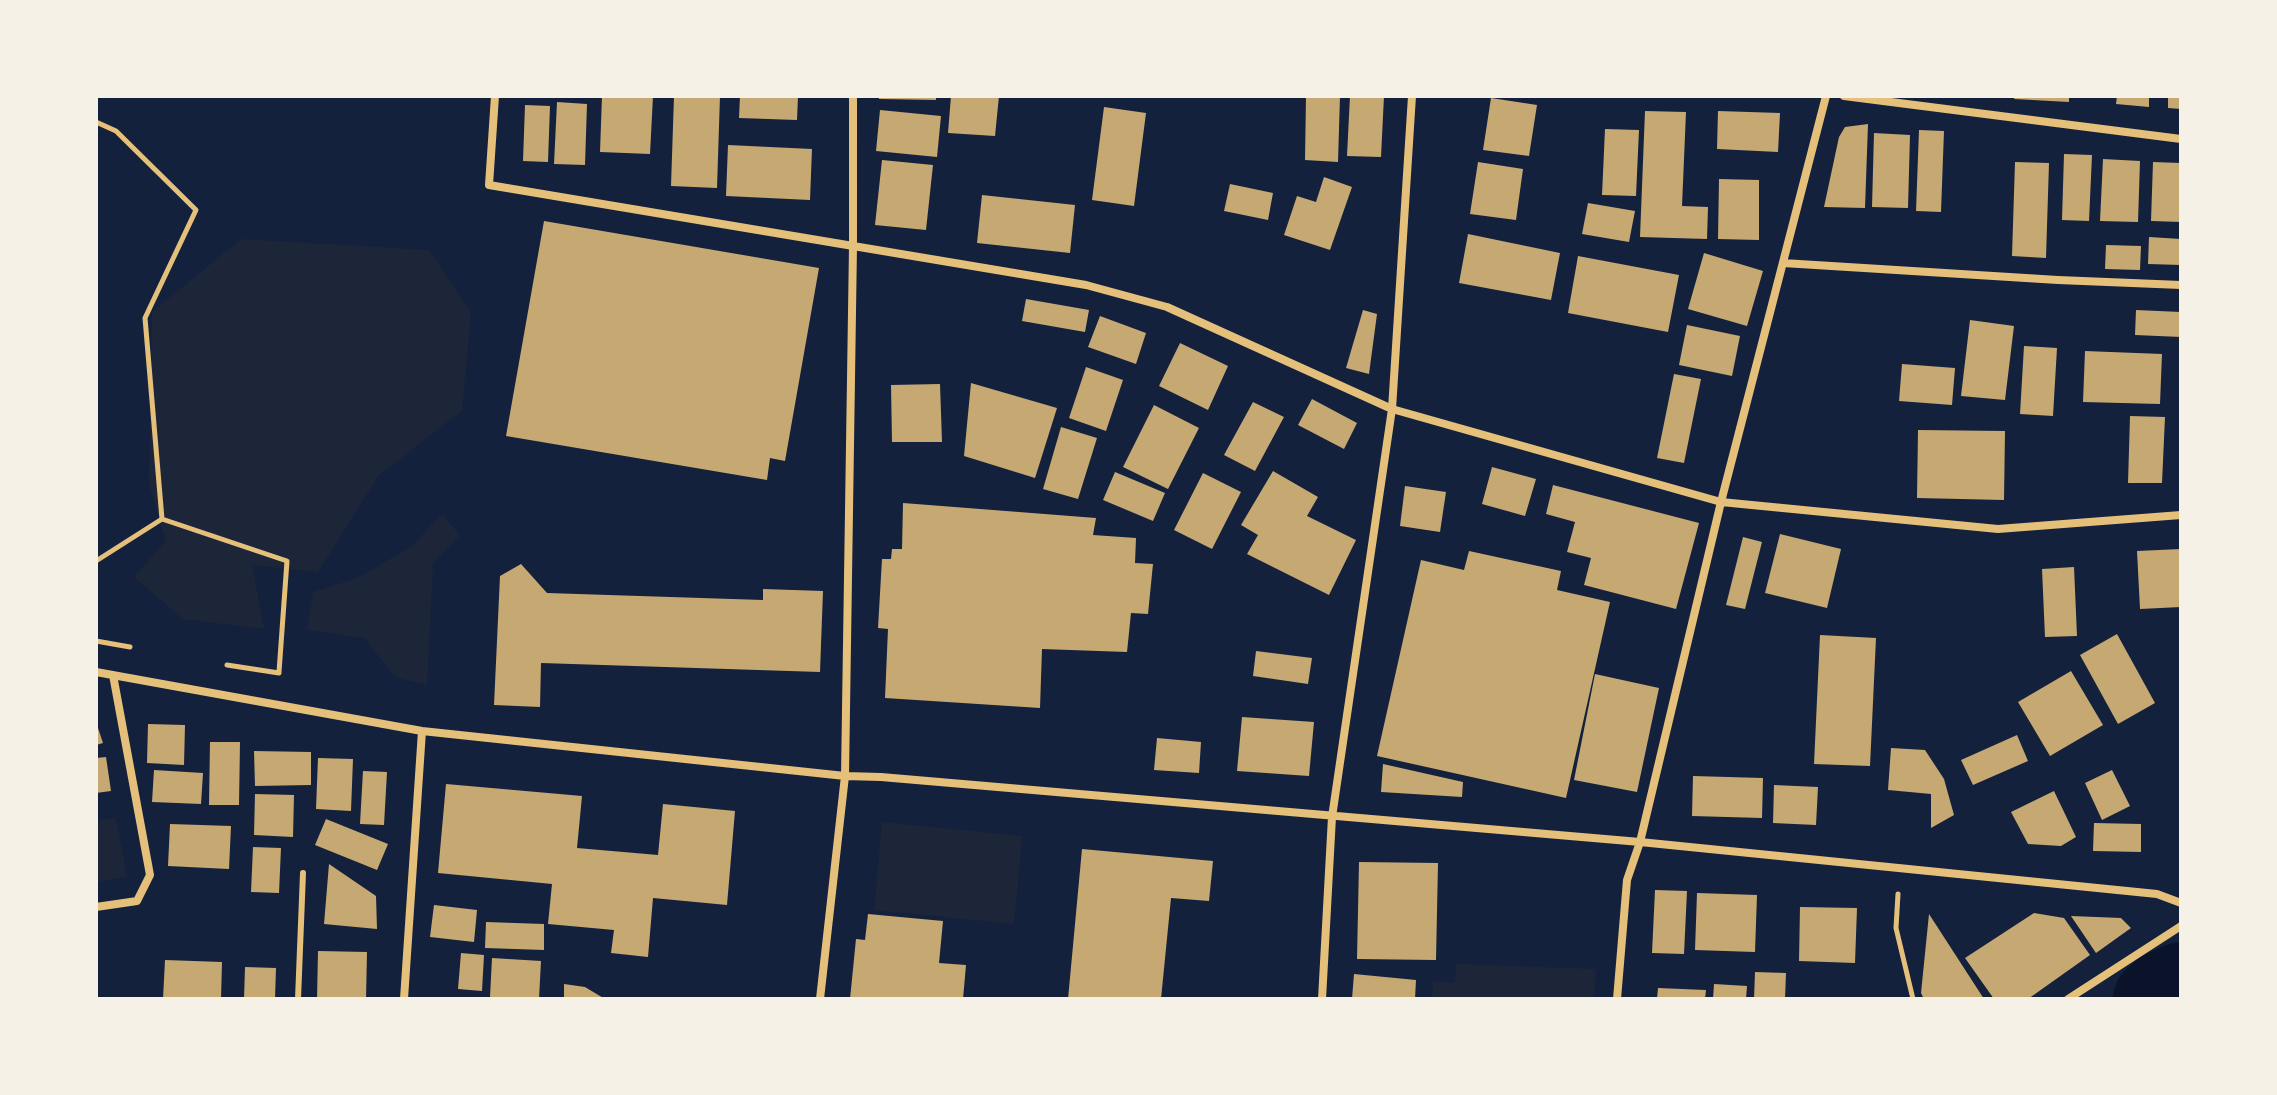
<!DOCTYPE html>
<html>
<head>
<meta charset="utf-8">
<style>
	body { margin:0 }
	#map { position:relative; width:2277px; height:1095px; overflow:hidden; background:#14213d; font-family:Helvetica,sans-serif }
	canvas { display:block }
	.frame { position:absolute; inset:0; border:98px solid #f6f1e7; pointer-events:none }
</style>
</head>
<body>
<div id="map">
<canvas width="2277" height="1095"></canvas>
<div class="frame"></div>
</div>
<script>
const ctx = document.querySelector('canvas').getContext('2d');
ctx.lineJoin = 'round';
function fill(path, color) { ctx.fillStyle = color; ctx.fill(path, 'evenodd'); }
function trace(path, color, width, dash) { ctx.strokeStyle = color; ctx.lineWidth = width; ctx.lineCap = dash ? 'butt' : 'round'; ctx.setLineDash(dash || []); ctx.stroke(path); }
fill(new Path2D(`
	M241,239l188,11 42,63 -9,98 -83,64 -61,97 -66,-7 12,64 -81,-10 -49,-42 32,-36 -17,-57 3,-172z
	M442,514l18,21 -27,28 -6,122 -32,-8 -31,-39 -57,-8 6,-38 45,-14 54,-32z
	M116,818l11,59 -31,5v-61z
	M882,822l140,14 -8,88 -140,-14z
	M1456,964l140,5 -2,30h-162l1,-18 22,2z`), '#1d2539');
trace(new Path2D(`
	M2153,999l9,-8 19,-9`), '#0b132b', 80);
fill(new Path2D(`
	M602,96h51l-3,58 -50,-2z
	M674,96h46l-3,92 -46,-2z
	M740,96h58l-1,24 -58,-2z
	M879,96h57v4l-57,-1z
	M951,96h48l-4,40 -47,-3z
	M1306,96h34l-2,66 -33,-2z
	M1350,96h34l-3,61 -34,-1z
	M2015,96h54v6l-55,-3z
	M2117,96h32v11l-33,-3z
	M2168,96h13v13l-13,-1z
	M1491,98l46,7 -8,51 -46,-6z
	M557,102l30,2 -2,61 -31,-1z
	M525,105l25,1 -2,56 -25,-1z
	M1104,107l42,6 -12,93 -42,-6z
	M880,110l61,6 -4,41 -61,-6z
	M1645,111l41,1 -4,94 26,1 -1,32 -67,-2z
	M1718,111l62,2 -2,39 -61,-3z
	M1868,124l-3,84 -41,-1 15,-70 6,-10z
	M1605,129l34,1 -3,66 -34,-1z
	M1919,130l25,1 -3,81 -25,-1z
	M1874,133l36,2 -2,73 -36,-1z
	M728,145l84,4 -2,51 -84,-4z
	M2064,154l28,1 -3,66 -27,-1z
	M2103,159l37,2 -2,61 -38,-1z
	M882,160l51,5 -7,65 -51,-5z
	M1478,162l45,7 -7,51 -46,-6z
	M2015,162l34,1 -3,95 -34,-2z
	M2153,162l28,1v59l-30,-1z
	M1324,177l28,10 -22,63 -46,-15 13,-39 19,6z
	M1719,179l40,1v60l-41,-1z
	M1230,184l43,9 -5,27 -44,-9z
	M982,195l93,10 -5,48 -93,-10z
	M1588,203l47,8 -6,31 -47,-8z
	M544,221l275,47 -34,193 -15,-3 -3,22 -261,-44z
	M1468,234l92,19 -9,47 -92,-17z
	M2149,237l32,2v26l-33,-1z
	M2106,245l35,1 -1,24 -35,-1z
	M1704,253l59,18 -16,55 -59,-17z
	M1578,256l101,19 -11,57 -100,-19z
	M1026,299l63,11 -4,22 -63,-11z
	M1363,310l14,4 -8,60 -23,-6z
	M2136,310l45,2v25l-46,-2z
	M1100,316l46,17 -10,31 -48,-17z
	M1970,320l44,6 -9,74 -44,-4z
	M1687,325l53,11 -8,40 -53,-11z
	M1180,343l48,23 -20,44 -49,-24z
	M2024,346l33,2 -4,68 -33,-2z
	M2085,351l77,3 -2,50 -77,-2z
	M1902,364l53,4 -3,37 -53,-4z
	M1086,367l37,13 -17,51 -37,-13z
	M1674,374l27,5 -17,84 -27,-5z
	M971,383l86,25 -22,70 -71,-22z
	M940,384l2,58h-50l-1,-57z
	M1312,399l45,24 -13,26 -46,-24z
	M1253,402l31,15 -29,54 -31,-16z
	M1154,405l45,23 -31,61 -45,-22z
	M2130,416l35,1 -3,66h-34z
	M1061,427l36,11 -19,61 -35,-10z
	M1918,430l87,1 -1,69 -87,-2z
	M1492,467l44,12 -11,37 -43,-12z
	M1273,471l45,26 -11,19 49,24 -27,55 -82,-41 11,-19 -17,-10z
	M1115,472l50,21 -12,28 -50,-21z
	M1203,473l38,19 -29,57 -38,-19z
	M1553,485l146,38 -23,86 -92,-24 7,-27 -24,-6 8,-30 -29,-8z
	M1405,486l41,6 -6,40 -40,-6z
	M903,503l193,15 -3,17 43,3 -1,25 18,1 -5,50 -17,-1 -4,39 -85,-3 -2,59 -155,-10 3,-69 -10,-1 4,-69h9l1,-10h10z
	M1780,534l61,15 -14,59 -62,-15z
	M1743,537l19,5 -17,67 -19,-4z
	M2181,549v58l-41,2 -3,-58z
	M1469,551l92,20 -4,19 53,12 -44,196 -189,-42 44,-196 43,10z
	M521,564l26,29 216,7v-11l60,2 -3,81 -279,-9 -1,44 -46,-2 6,-129z
	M2074,567l3,69 -32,1 -3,-68z
	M2117,634l38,69 -37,21 -38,-69z
	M1820,635l56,3 -6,128 -56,-2z
	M1256,651l56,7 -4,26 -55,-8z
	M2071,671l32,54 -53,31 -32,-54z
	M1595,674l64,14 -22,104 -63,-12z
	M1242,717l72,5 -5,54 -72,-5z
	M96,722l7,21 -7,2z
	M148,724l37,1 -1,40 -37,-2z
	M2017,735l11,26 -55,24 -12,-25z
	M1157,738l44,4 -2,31 -45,-3z
	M210,742h30l-1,63h-30z
	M1891,748l34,2 19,29 10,36 -23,13v-34l-43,-4z
	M254,751l57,1v33l-56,1z
	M106,757l5,34 -15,2v-35z
	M318,758l35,1 -2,52 -35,-2z
	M1383,764l80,18 -1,15 -81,-5z
	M154,770l49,3 -2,31 -49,-2z
	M2112,770l18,36 -28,14 -17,-37z
	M363,771l24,1 -3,53 -24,-1z
	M1693,776l70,2 -1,40 -70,-2z
	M446,784l136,12 -5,52 81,7 5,-51 72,7 -8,94 -74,-7 -5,59 -37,-4 3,-23 -66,-6 4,-40 -114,-11z
	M1774,785l44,2 -2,38 -43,-2z
	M2054,791l22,46 -15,9 -33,-2 -17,-32z
	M255,794l39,1 -1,42 -39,-2z
	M326,819l62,25 -11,26 -62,-25z
	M2094,823l47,1v28l-48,-1z
	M170,824l61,2 -2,43 -61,-3z
	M253,847l28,1 -2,45 -28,-1z
	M1082,849l131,12 -4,40 -38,-3 -10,101h-93z
	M1359,862l79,1 -2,97 -79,-1z
	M329,864l47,32 1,33 -53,-5z
	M1655,890l32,1 -3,63 -32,-1z
	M1697,893l60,2 -2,57 -60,-2z
	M434,905l43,5 -3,32 -44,-5z
	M1800,907l57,1 -2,55 -56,-2z
	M2034,913l30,5 26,37 -62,44h-34l-29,-41z
	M868,914l75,7 -4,42 27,2 -3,34h-113l6,-60 9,1z
	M1929,914l55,85h-60l-3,-6z
	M2071,916l50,2 10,10 -35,25z
	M486,922l58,2v26l-59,-2z
	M318,951l49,1 -1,47h-49z
	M461,953l23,2 -2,36 -24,-2z
	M492,958l49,3 -2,38 -49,-2z
	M165,960l57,2 -1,37h-58z
	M245,967l31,1 -1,31h-31z
	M1755,972l31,1 -1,26h-31z
	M1354,974l62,6 -1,19h-63z
	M564,984l21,3 20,12h-41z
	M1714,984l33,2 -1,13h-33z
	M1658,988l48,2 -1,9h-48z`), '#c6a872');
trace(new Path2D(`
	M96,122l20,9 80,79 -51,108 17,201 125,42 -8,111
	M96,561l66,-42
	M96,641l34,6
	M227,665l52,8
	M1898,894l-2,34 17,71`), '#e5c07b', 5);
trace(new Path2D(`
	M298,999l5,-126`), '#e5c07b', 6);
trace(new Path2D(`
	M495,96l-6,89 597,100 81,22 225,102 329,93 277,27 183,-14
	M1844,96l337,43
	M1783,263l275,17 123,5
	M96,672l326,59 423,45 36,1 759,65 517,52 24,9
	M96,907l41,-6 13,-26 -37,-200
	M404,999l18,-268
	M820,999l25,-223 8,-530v-150
	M1322,999l10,-182 60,-408 20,-313
	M1617,999l10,-119 13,-38 81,-340 105,-406
	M2068,999l113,-73`), '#e5c07b', 8);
</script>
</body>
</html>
